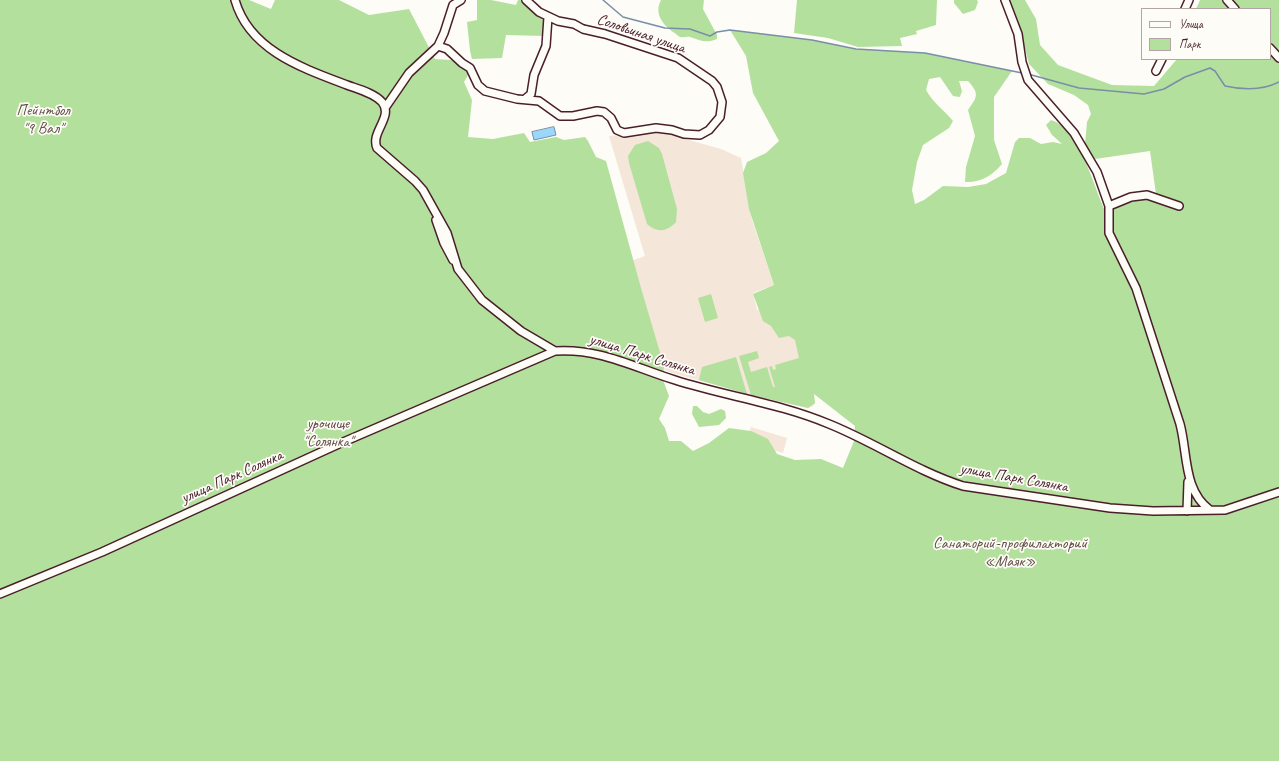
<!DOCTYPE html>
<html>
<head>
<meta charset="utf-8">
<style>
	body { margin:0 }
	#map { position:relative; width:1279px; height:761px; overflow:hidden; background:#fdfcf7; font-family:Caveat,sans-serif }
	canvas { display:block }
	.legend { position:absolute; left:1141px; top:8px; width:130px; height:52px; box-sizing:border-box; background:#fdfcf7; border:1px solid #b5a4a5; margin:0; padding:5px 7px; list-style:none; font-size:12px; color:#4a1f2b }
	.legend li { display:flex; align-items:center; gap:8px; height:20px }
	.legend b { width:20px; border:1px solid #b5a4a5 }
</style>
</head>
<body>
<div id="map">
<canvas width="1279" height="761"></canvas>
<ul class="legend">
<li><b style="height:5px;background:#fdfcf7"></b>Улица</li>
<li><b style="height:11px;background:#b4e09e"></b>Парк</li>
</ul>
</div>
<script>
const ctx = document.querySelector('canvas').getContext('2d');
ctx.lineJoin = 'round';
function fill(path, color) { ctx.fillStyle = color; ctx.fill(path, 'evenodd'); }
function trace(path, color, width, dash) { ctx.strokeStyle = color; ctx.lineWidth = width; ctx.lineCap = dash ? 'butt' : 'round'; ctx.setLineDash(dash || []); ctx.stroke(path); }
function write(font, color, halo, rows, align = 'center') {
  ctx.font = font + ' Caveat,sans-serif'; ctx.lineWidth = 3.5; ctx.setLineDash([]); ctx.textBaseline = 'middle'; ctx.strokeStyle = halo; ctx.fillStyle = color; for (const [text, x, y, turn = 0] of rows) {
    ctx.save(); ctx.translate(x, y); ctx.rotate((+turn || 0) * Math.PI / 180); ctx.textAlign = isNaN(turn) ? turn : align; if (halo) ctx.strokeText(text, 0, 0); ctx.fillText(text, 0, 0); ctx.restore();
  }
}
fill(new Path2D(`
	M668,131l10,6 43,12 20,9 11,62 22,65 -21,8 4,17 27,-2 16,30 15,65 -2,3 -5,2 -59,-14 -77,-21 -18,-8 -26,-103 17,-6 -36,-120z
	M751,427l36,11 -4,15 -26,-8 -10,-5z`), '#f4e6d8');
fill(new Path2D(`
	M0,0h249l22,9 4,-9h64l30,15 40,-6 26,50 16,1 20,10 -7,12 8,18 -4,37 25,2 31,-6 6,9 26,-5 8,3 21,-3 3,4 8,16 10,4 35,127 23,78 -1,14 6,16 -10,23 6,9 4,13h12l12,10 16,-8 20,-15 22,3 17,8 9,15 18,6 26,-1 22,9 11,-27 1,-15 -41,-32 1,9 -7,5 -57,-13 -12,-39 18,-5 2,7 -11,4 3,10 16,-5 6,20h2l-6,-20 3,-1 1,4 3,-1 -1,-4 24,-7 -4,-18 -6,-4 -10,2 -8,-12 -8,-5 -10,-27 21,-9 -25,-76 -6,-36 4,-11 19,-9 13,-12 -26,-48 -7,-37 -16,-26 82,10 44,9 69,4 87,18 -18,26v43l8,24c-10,12 -22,19 -37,18l1,-15 9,-31 -7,-26c9,-13 12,-16 0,-29h-9l3,10 -2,6 -7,-1 -13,-19 -11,2 -3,11c7,13 18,20 27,31l-4,7 -26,17 -6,17 -5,28 3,14 9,-4 19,-14 25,1 18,-3 20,-11 9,-31 4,-4h11l11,6 12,-2 9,2 -10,-9 -6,-10 5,-5c28,8 43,67 54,91l51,-17 -6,-43 -55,8 -10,-15 2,-22 4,-8 -3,-9 -14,-10 -26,-11 -19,-20 -11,-43 -10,-21h17l11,19 4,26 18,20 54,20 42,1 23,-27h93v-50h-74l4,-9h79v761h-1279z
	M477,0h14l25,5 2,-5h4l7,9 16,12v15l-39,-1 -4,23 -30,1 -2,-8 -3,-29 10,-2z
	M661,0h43l-1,9 14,26v4c-11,5 -17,1 -27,-2 -3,-1 -7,1 -10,0 -2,-1 -5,-4 -7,-5 -11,-8 -19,-19 -12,-32z
	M797,0h140l-1,25 -20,6 1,3 -17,4 2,8 -44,1 -30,-9 -34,-5z
	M954,0h23l1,2 -3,8 -12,4 -9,-11z
	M648,141l11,7 3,6 15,55 -1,13c-9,10 -19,11 -29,2l-18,-61 -1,-7 7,-11z
	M711,294l7,24 -13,4 -7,-24z
	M736,357l11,37 -48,-14 3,-13z
	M693,406h4l6,6 6,2 12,-5 4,2 1,7 -7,7 -20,2 -7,-13z`), '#b4e09e');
const water = new Path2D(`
	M554,127l2,8 -22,5 -2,-8z`);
fill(water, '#99d8fa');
trace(water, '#798ea7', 1);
trace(new Path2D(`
	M603,0l20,17 42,11 25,1 20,7 7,-4 13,-2 82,10 44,9 69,4 97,20
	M1028,74l51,14 65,6 20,-5 21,-12 25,-9 5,3 10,15c18,4 37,5 54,-4`), '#798ea7', 1.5);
const minor = new Path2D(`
	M235,0c14,50 67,68 112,85 11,4 27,8 35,17 12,15 -12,30 -5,46l38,33 8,9 24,43 11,36 24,31 39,31 34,20
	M1005,0l13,34 4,28 6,18 46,53 23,39 12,34v27l27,55 44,136c8,30 3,66 30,86
	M1227,0l8,9
	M1185,9l4,-9
	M438,46l9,3 15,14 8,5 8,17 7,6 32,8 22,2 21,15h13l24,-5 7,1 7,6 6,12 7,3 32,-5 16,2 12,4 16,1 9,-5 11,-13 2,-15 -5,-15 -5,-6 -34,-23 -73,-24 -22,-5 -9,-5 -16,-3 -19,-9 -13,-12
	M1270,48l9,10
	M1156,71l6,-12
	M525,99l6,-5 3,-19 12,-29 2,-29
	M385,108l24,-35 29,-27 6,-13 9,-28 8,-5
	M1109,206l22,-9 16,-2 32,11
	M436,220l8,23 9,17
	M1187,511l1,-29
	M0,594l102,-42 239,-109 214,-92c45,-3 78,16 120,29 50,16 104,23 154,44 45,18 87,47 134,62l147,22 43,3 72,-1 54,-18`);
trace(minor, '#4a1f2b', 10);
trace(minor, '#fdfcf7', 7);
write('16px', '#4a1f2b', '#fdfcf7', [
	["Соловьиная улица",641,34,19],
	["улица Парк Солянка",642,355,17],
	["улица Парк Солянка",232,477,-24],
	["улица Парк Солянка",1014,478,10]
]);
write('16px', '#644f48', '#fdfcf7', [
	["Пейнтбол",43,111],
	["\"9 Вал\"",43,129],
	["урочище",328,424],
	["\"Солянка\"",328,442],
	["Санаторий-профилакторий",1010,544],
	["«Маяк»",1010,562]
]);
</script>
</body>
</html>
